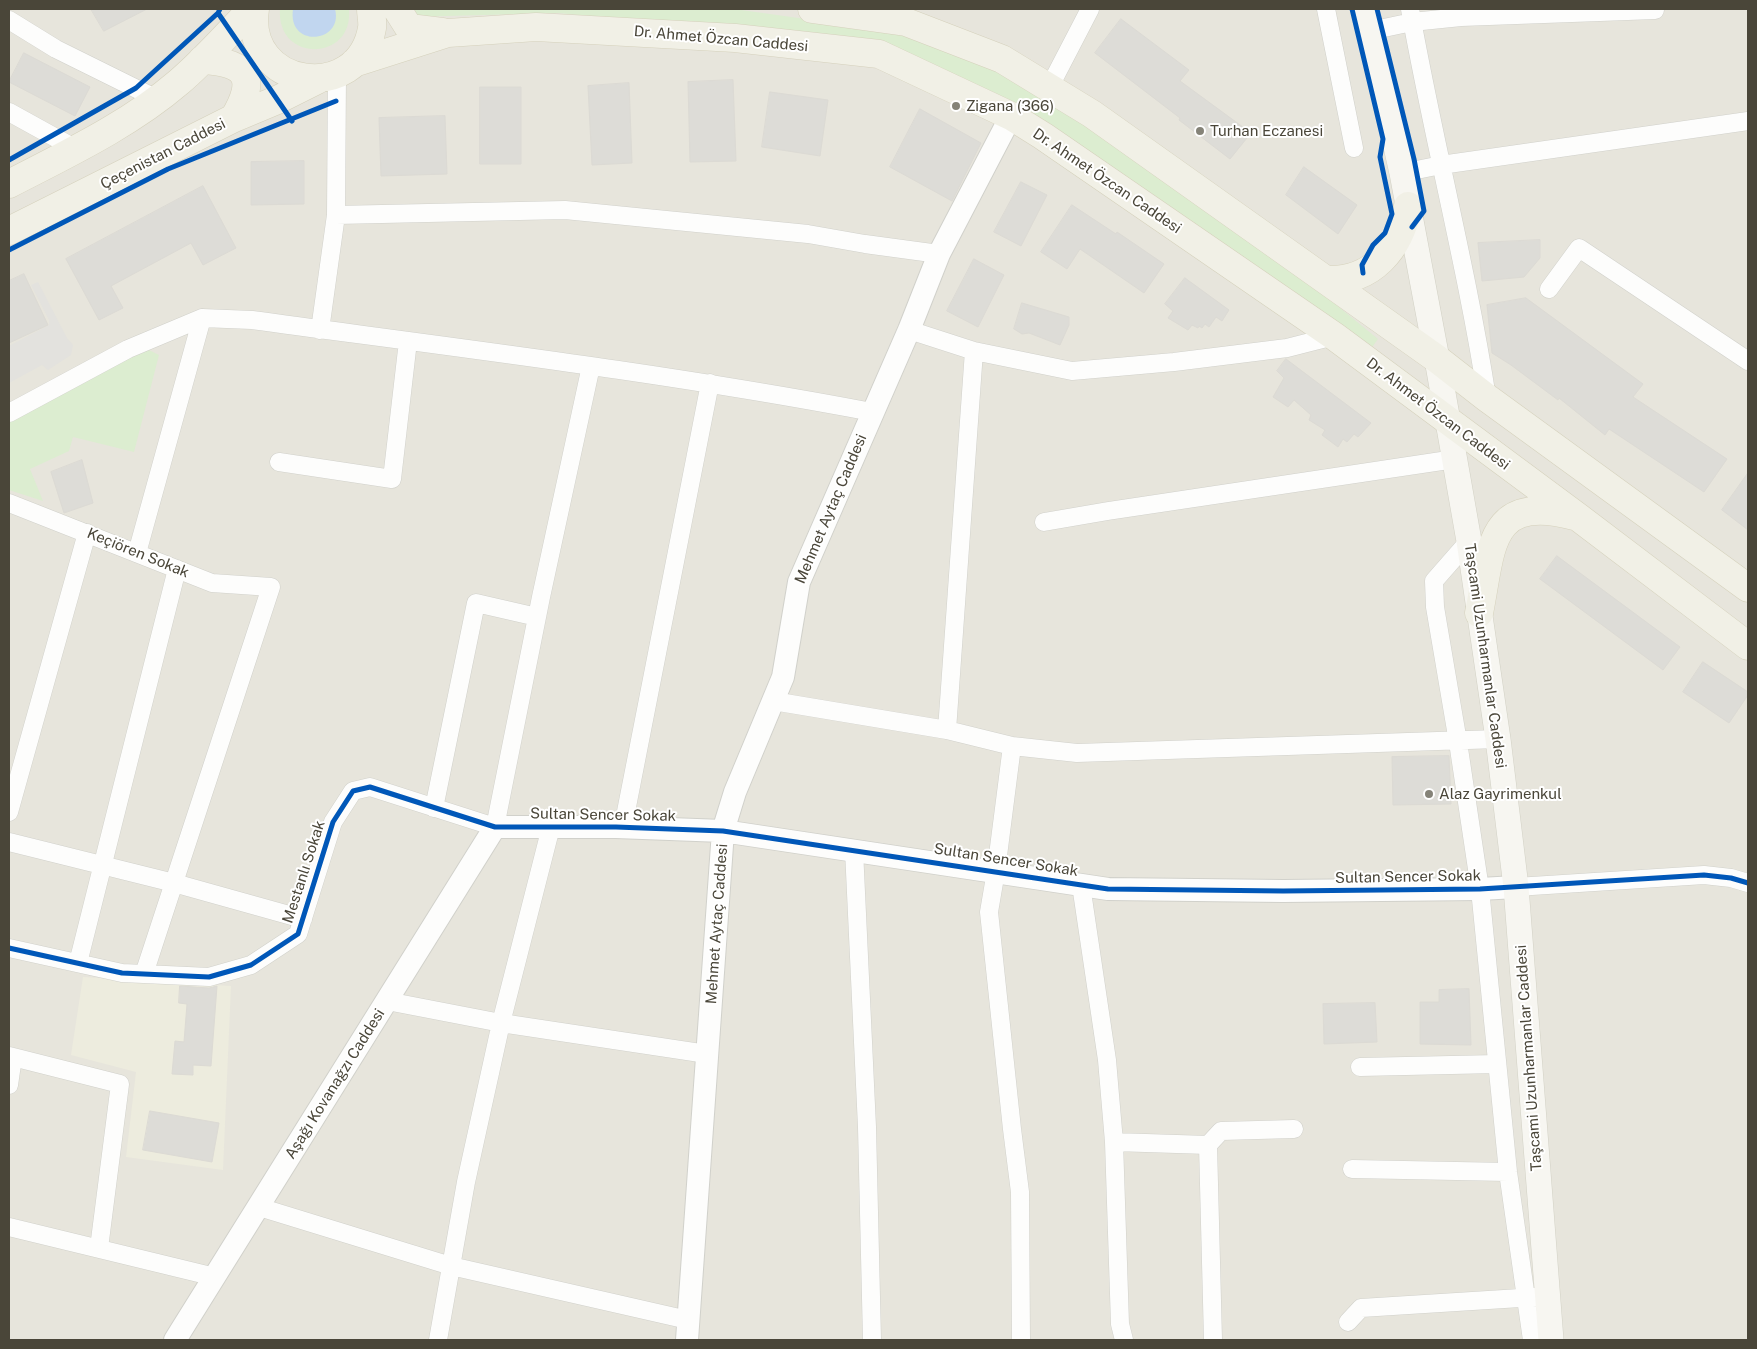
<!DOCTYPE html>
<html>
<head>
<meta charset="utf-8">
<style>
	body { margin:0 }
	#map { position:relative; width:1757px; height:1349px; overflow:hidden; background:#f3f3ee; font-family:"Public Sans",sans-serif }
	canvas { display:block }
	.frame { position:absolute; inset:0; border:10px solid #4a4639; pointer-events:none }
</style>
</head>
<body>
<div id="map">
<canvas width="1757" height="1349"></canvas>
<div class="frame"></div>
</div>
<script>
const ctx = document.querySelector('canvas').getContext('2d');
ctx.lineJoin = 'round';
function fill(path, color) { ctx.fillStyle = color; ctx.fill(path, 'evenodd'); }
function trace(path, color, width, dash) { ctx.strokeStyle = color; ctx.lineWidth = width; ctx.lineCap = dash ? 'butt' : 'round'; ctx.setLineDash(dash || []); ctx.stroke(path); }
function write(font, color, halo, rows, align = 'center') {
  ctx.font = font + ' "Public Sans",sans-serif'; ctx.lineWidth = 4; ctx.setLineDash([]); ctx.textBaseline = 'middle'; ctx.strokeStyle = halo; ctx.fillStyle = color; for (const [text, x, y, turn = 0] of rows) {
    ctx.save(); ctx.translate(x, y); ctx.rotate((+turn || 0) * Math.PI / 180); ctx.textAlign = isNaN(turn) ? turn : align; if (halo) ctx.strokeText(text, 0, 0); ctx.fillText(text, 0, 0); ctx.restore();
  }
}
fill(new Path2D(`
	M9,9h1739v1331h-1739z`), '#e7e5dc');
fill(new Path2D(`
	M83,977l148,9 -8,184 -97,-13 10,-85 -65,-17z`), '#edecde');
fill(new Path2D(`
	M280,9h69c5,53 -73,54 -69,0z
	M407,9h327l165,23 99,37 43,25 244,169 93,76 -8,11 -417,-276 -265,-49 -130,-12 -149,4z
	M147,349l12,6 -25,97 -61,-15 -4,14 -39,18 13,32 -34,-11v-68z`), '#dcedd0');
fill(new Path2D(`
	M38,282l29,56 6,7 -2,10 -23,15 -6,-5 -33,18v-37l40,-21v-5l-18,-35z`), '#e3e2de');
fill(new Path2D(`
	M293,9h42c9,34 -48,40 -42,0z`), '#c1d6ef');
const building = new Path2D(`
	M91,9h56l-43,22z
	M1121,19l68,51 -9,11 71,52 -21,26 -51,-39 1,-2 -85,-65z
	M24,53l66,34 -15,29 -66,-34z
	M733,80l3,81 -46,1 -2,-80z
	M629,83l3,80 -40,2 -4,-79z
	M480,87h41v77h-41z
	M770,92l58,8 -8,56 -58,-9z
	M920,109l61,34 -29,58 -62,-34z
	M445,116l2,58 -66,2 -2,-58z
	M304,161v43l-53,1v-43z
	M1304,167l53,38 -19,29 -52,-39z
	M1021,182l26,13 -26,51 -27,-14z
	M203,186l33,62 -33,17 -12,-22 -80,43 12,22 -24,12 -33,-61z
	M1072,205l44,29 1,-2 47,32 -20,29 -64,-44 -13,20 -26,-17z
	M1540,240v18l-16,19 -42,4 -4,-38z
	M974,259l30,16 -26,52 -31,-16z
	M24,274l24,51 -39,18v-62z
	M1185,278l44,32 -7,11 -6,-4 -7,10 -4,-3 -3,4 -3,-2 -1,2 -6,-3 -4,5 -20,-12 5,-7 -8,-7z
	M1526,298l117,86 -10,13 94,62 -23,33 -95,-63 -4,6 -46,-37 -1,2 -47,-35 -19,-12 -5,-48z
	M1022,303l47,14v8l-9,20 -31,-12 -7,1 -8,-5z
	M1286,359l85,64 -13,14 -4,-3 -7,8 -4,-3 -5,8 -16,-12 3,-5 -16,-10 2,-5 -17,-15 -6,7 -15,-10 11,-19 -7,-7z
	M82,460l11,43 -29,10 -13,-41z
	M1748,473v57l-26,-20z
	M1557,556l123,91 -17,23 -123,-91z
	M1703,662l45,30v3l-19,28 -46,-31z
	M1449,756l2,48 -58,1 -1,-48z
	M180,986l29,2 8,-2 -6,80 -18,-1v10l-21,-1 3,-33 9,1 3,-38 -8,-1z
	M1469,989l2,56 -51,-1v-42h19v-12z
	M1375,1003l2,39 -53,2 -1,-40z
	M150,1111l69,12 -7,39 -69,-12z`);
fill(building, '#dddcd7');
trace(building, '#dcdad4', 1);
const minor = new Path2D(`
	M1326,9l28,139
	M1410,9c23,130 57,259 77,389
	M9,20l47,29 101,50
	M1370,31l42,-9 49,-5 194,-7
	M1049,88l41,-79
	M9,112l67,37
	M1402,173l39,-8 307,-44
	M336,215l229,-5 243,24 57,10 74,10
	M1549,289l30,-41 169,113
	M320,330l16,-115 1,-141
	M909,330l65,21 98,20 102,-9 113,-14 47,-12
	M9,413l119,-64 74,-31 50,2c207,28 415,53 620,92
	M279,462l113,17 16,-138
	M9,503l203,80 59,4 -127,387
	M1044,522l64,-11 347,-52
	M1469,541l-35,40 1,26 23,135 22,147 28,283 24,168
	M137,553l65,-235
	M773,701l174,29 65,16 65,7 421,-14
	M947,730l27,-379
	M1012,746l-16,125 -7,41 23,217 8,63 1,148
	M434,808l42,-205 61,14
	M9,812l78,-279
	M623,827l87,-444
	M9,842l165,41 129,36
	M854,850l13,277 5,213
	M1081,885l26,175 7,82 6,182 4,16
	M1516,887l188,-12 27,3 17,5
	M9,948l113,25 87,4 42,-12 47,-31 35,-112 20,-31 17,-4 125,40 46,-230 50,-231
	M78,963l99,-394
	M387,1001l114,22 206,31
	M9,1056l111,28 -21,164
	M1360,1067l137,-3
	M9,1085l4,-28
	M1114,1142l94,3 5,195
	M1208,1145l13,-14 73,-2
	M1352,1169l156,3
	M259,1207l192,59 237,54
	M9,1227l206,50
	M1348,1322l13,-14 175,-11
	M438,1340l28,-158 35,-159 50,-196`);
const tertiary = new Path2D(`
	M175,1340l320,-513h121l107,4 385,58 175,2 197,-2 36,-2
	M687,1340l36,-509 12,-39 48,-115 16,-95 110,-252 30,-76 72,-138`);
const secondary = new Path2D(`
	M1365,9l37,164 35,186 32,182 29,198 18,148 35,453`);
const primary = new Path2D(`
	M255,9c-12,79 104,97 117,19 1,-6 -1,-13 -1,-19
	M397,9l12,19 33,4
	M812,9l94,13 96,37 90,55 345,245 50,39 261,190
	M202,60c45,2 56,18 32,58
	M354,63l94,-30 88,-6 199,11 144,16 132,62 32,20 291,200 244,181 170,129
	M9,184c58,-30 120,-59 170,-102 26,-22 49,-49 73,-73
	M9,231l225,-113 43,-18 42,-21
	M1326,280c46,2 74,-31 82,-74
	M1479,613c13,-64 8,-120 95,-97`);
trace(minor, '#d1d1cb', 19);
trace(tertiary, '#d1d1cb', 24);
trace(secondary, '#d2d1c5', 26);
trace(primary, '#d5d1bc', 29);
trace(minor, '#fdfdfc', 18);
trace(tertiary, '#fdfdfc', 22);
trace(secondary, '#f7f6f1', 25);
trace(primary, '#f1f0e6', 28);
trace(new Path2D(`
	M1352,9l31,130 -3,18 12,57 -7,19 -12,12 -11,20 1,8
	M1377,9l37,150 10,52 -12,16
	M218,13l74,108
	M9,160l127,-72 82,-75 2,-4
	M9,250l159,-81 168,-68
	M9,948l113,25 87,4 42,-12 47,-31 35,-112 20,-31 17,-4 125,40h121l107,4 385,58 175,2 197,-2 224,-14 27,3 17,5`), '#0057b8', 5);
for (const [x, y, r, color] of [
	[956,106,5,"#858378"],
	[1200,131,5,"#858378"],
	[1429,794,5,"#858378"]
]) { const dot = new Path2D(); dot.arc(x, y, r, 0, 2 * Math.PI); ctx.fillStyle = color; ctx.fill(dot); trace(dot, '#fff', 2); }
write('15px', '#4a4639', '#fff', [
	["Dr. Ahmet Özcan Caddesi",721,39,5],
	["Çeçenistan Caddesi",163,154,-27],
	["Dr. Ahmet Özcan Caddesi",1107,181,34],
	["Dr. Ahmet Özcan Caddesi",1438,414,37],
	["Mehmet Aytaç Caddesi",831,509,-67],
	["Keçiören Sokak",138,553,22],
	["Taşcami Uzunharmanlar Caddesi",1485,656,82],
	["Sultan Sencer Sokak",603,815,1],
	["Sultan Sencer Sokak",1006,860,9],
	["Mestanlı Sokak",304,872,-72],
	["Sultan Sencer Sokak",1408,877,-1],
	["Mehmet Aytaç Caddesi",717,924,-86],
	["Taşcami Uzunharmanlar Caddesi",1529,1058,-94],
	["Aşağı Kovanağzı Caddesi",335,1084,-58]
]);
write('15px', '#4a4639', '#fff', [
	["Zigana (366)",966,106],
	["Turhan Eczanesi",1210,131],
	["Alaz Gayrimenkul",1439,794]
], 'left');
</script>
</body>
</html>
